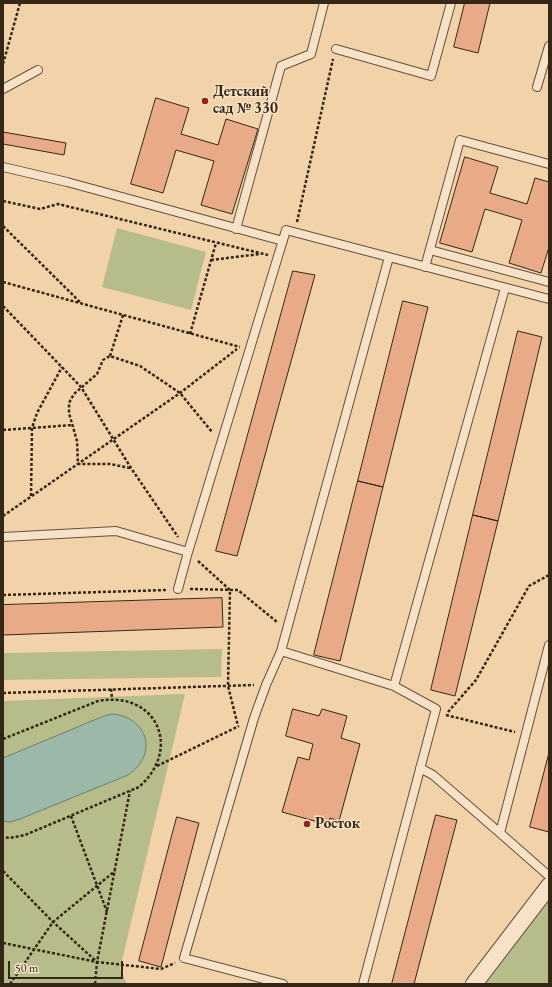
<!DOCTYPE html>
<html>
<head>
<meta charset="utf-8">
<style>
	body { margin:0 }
	#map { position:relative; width:552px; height:987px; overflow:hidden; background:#f2d3a9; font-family:"EB Garamond",serif }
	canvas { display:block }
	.frame { position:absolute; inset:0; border:4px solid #352717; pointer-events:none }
	.scale { position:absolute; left:8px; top:961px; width:115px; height:18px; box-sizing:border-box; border:2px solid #352717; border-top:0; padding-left:5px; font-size:12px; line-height:14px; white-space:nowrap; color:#352717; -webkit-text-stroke:3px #f7e2c7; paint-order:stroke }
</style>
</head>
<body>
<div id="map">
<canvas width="552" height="987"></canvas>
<div class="frame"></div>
<div class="scale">50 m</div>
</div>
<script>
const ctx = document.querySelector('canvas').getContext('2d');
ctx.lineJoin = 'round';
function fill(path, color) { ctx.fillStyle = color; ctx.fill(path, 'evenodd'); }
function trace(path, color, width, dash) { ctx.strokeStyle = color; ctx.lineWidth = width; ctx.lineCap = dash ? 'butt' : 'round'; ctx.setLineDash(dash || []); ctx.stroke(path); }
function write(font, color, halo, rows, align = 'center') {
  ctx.font = font + ' "EB Garamond",serif'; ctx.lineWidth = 3; ctx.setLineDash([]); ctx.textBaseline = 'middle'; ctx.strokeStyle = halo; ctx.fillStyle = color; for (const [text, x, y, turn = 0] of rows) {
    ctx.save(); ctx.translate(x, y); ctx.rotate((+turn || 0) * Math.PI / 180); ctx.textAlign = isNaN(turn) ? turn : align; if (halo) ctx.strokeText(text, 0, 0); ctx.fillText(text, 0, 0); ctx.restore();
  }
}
fill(new Path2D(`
	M117,228l89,24 -15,58 -89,-23z
	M222,649l-1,28 -218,3v-27z
	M185,694l-65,275 7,15h-124v-283z
	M549,897v87h-68z`), '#b7bd8a');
const water = new Path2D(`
	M113,714c36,4 45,41 15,61l-108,44 -10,3 -7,-1v-63l101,-42z`);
fill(water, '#9bb8a8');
trace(water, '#727e6e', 1);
const building = new Path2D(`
	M465,3h25l-12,50 -24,-6z
	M156,98l33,10 -8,26 37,11 8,-26 32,10 -26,85 -31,-9 13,-44 -38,-11 -13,43 -32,-9z
	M3,132l63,11 -2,12 -61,-11z
	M465,157l33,10 -8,26 37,11 8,-26 14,4v65l-8,26 -32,-10 13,-43 -37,-11 -13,43 -32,-9z
	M293,271l22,4 -78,281 -21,-5z
	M403,301l25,6 -45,180 -25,-6z
	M518,331l24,6 -44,184 -25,-6z
	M358,481l25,6 -43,174 -26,-6z
	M473,515l25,6 -43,175 -24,-6z
	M222,598l1,29 -220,8v-30z
	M293,709l26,7 3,-7 25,7 -6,22 19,6 -21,77 -9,-3 -1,7 -47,-13 16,-55 11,3 4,-16 -27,-8z
	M549,753v79l-19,-5z
	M436,815l21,5 -43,164h-22z
	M177,817l22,6 -38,144 -22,-6z`);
fill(building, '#e9aa87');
trace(building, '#352717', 1);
const service = new Path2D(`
	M336,49l95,27 20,-73
	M537,87l12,-41
	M3,89l35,-19
	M3,167l64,15 216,59
	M236,229l45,-163 30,-12 13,-51
	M430,250l119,32
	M425,267l35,-127 89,24
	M3,537l113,-6 72,21 98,-322 263,69
	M178,589l10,-37
	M549,645l-49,188 49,43
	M281,651l113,35
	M420,768l13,7 67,58
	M283,984l-99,-26 70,-240 12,-33 15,-34 108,-394
	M363,984l73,-275 -42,-23 111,-398`);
const minor = new Path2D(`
	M474,984l75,-98`);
trace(service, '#64523c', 10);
trace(minor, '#64523c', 18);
trace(new Path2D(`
	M3,64l17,-61
	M3,201l37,8 18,-5 210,51
	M297,222l36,-163
	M3,226l78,77
	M211,260l49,-6
	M3,282l237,65
	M3,306l78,81 50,81 47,69
	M190,334l26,-91
	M110,356l13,-41
	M3,430l70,-5
	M130,468l-20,-4h-32l-1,-23 -8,-28v-10l5,-9 23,-20 6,-14 7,-4 30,10 40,27 32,39
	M31,496l1,-68 5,-15 25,-46
	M3,516l177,-123 57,-44
	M198,561l32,29 -2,96 10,40
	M190,589l48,1 39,32
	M3,595l164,-5
	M111,689l1,9
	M3,693l251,-8
	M448,712l28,-32 53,-94 20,-11
	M446,715l69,17
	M3,739l95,-38c58,-11 85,47 41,86l-114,48 -15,3 -7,-1
	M157,766l82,-40
	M71,816l36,96
	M3,871l50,51 44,40
	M3,943l94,19 64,7 14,-6
	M10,984l43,-62 62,-51
	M95,984l2,-22 33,-171`), '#352717', 2.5, [3, 2]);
trace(service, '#f7e2c7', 8);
trace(minor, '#f7e2c7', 16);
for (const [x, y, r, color] of [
	[205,101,4,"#8f2418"],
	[307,824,4,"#8f2418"]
]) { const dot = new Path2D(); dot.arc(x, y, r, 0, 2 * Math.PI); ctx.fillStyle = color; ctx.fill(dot); trace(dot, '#f7e2c7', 1.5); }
write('bold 15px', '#352717', '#f7e2c7', [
	["Детский",213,92],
	["сад № 330",213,109],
	["Росток",315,824]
], 'left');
</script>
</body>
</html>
